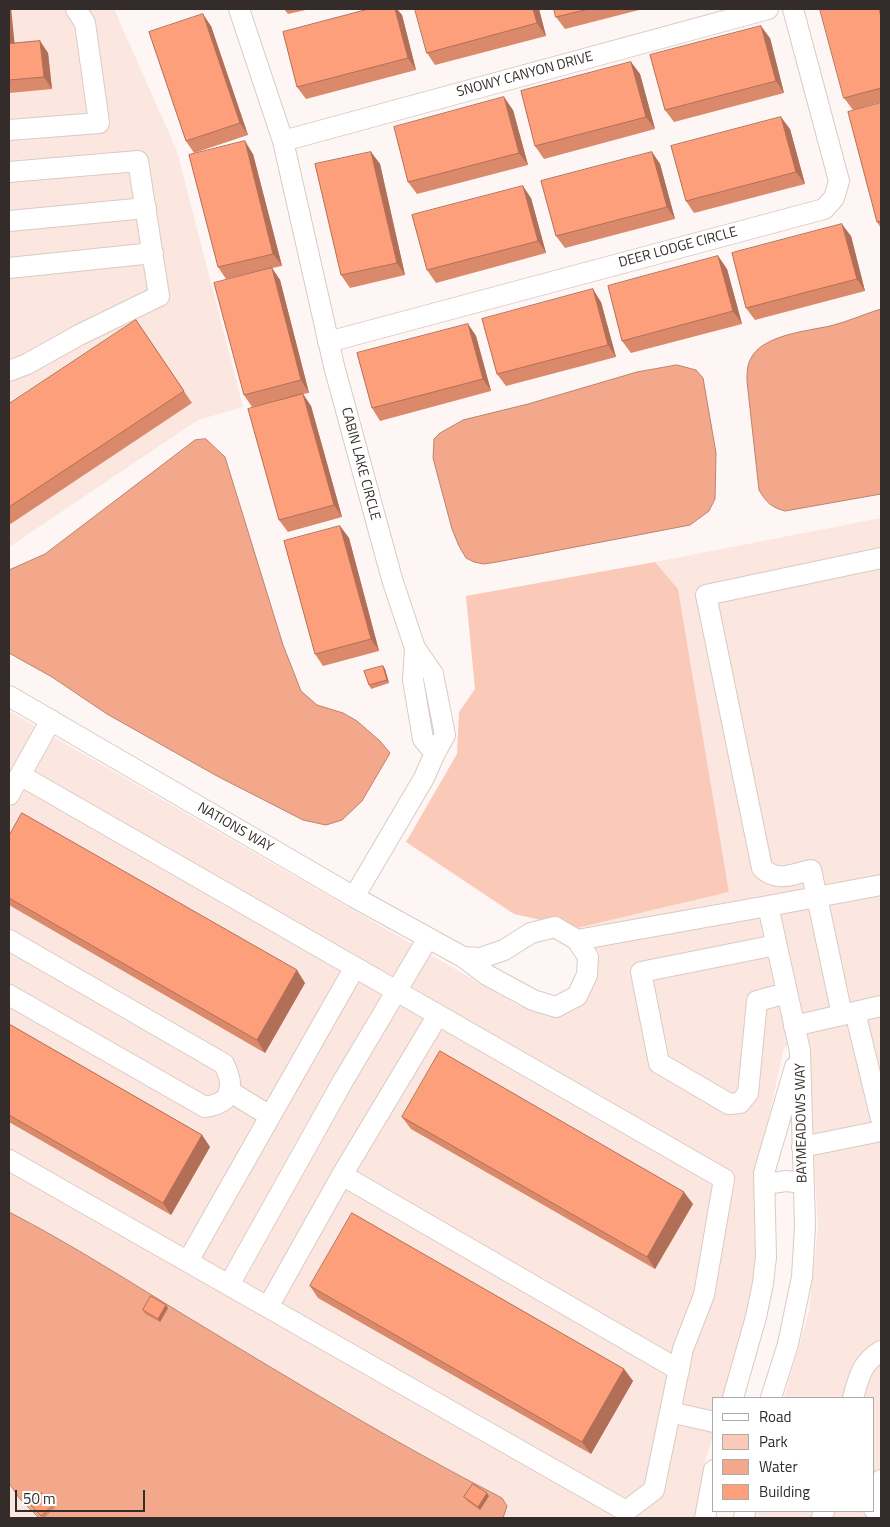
<!DOCTYPE html>
<html>
<head>
<meta charset="utf-8">
<style>
	body { margin:0 }
	#map { position:relative; width:890px; height:1527px; overflow:hidden; background:#fdf6f4; font-family:"Titillium Web",sans-serif }
	canvas { display:block }
	.frame { position:absolute; inset:0; border:10px solid #332c2a; pointer-events:none }
	.legend { position:absolute; left:712px; top:1397px; width:162px; height:115px; box-sizing:border-box; background:#fff; border:1px solid #adabaa; margin:0; padding:6px 9px; list-style:none; font-size:15px; color:#332c2a }
	.legend li { display:flex; align-items:center; gap:10px; height:25px }
	.legend b { width:25px; border:1px solid #adabaa }
	.scale { position:absolute; left:15px; top:1490px; width:130px; height:22px; box-sizing:border-box; border:2px solid #332c2a; border-top:0; padding-left:6px; font-size:15px; line-height:18px; white-space:nowrap; color:#332c2a; -webkit-text-stroke:4px #fff; paint-order:stroke }
</style>
</head>
<body>
<div id="map">
<canvas width="890" height="1527"></canvas>
<div class="frame"></div>
<ul class="legend">
<li><b style="height:6px;background:#fff"></b>Road</li>
<li><b style="height:14px;background:#fbc9b7"></b>Park</li>
<li><b style="height:14px;background:#f4a88b"></b>Water</li>
<li><b style="height:14px;background:#fe9f7c"></b>Building</li>
</ul>
<div class="scale">50 m</div>
</div>
<script>
const ctx = document.querySelector('canvas').getContext('2d');
ctx.lineJoin = 'round';
function fill(path, color) { ctx.fillStyle = color; ctx.fill(path, 'evenodd'); }
function trace(path, color, width, dash) { ctx.strokeStyle = color; ctx.lineWidth = width; ctx.lineCap = dash ? 'butt' : 'round'; ctx.setLineDash(dash || []); ctx.stroke(path); }
function write(font, color, halo, rows, align = 'center') {
  ctx.font = font + ' "Titillium Web",sans-serif'; ctx.lineWidth = 4; ctx.setLineDash([]); ctx.textBaseline = 'middle'; ctx.strokeStyle = halo; ctx.fillStyle = color; for (const [text, x, y, turn = 0] of rows) {
    ctx.save(); ctx.translate(x, y); ctx.rotate((+turn || 0) * Math.PI / 180); ctx.textAlign = isNaN(turn) ? turn : align; if (halo) ctx.strokeText(text, 0, 0); ctx.fillText(text, 0, 0); ctx.restore();
  }
}
fill(new Path2D(`
	M9,9h105l63,142 66,256 -45,13 -189,127z
	M881,518v1000h-126l1,-7h118v-113h-90l25,-87 9,-85 -12,-187 -22,9 -28,129 3,70 -10,71 -25,80h-10v35l-9,29 -10,56h-192l4,-12 -78,-45 -18,-13 -111,-63 -240,-146 -51,-27v-501l510,295 36,8 21,-7 20,-28 3,-26 -22,-25 152,-36 -51,-303 -23,-27z
	M9,1483l11,16 19,19h-30z`), '#fbe7df');
fill(new Path2D(`
	M655,562l23,27 51,303 -152,36 -63,-14 -108,-72 51,-88 2,-42 16,-23 -9,-93z`), '#fbc9b7');
const water = new Path2D(`
	M881,309v185l-96,17c-14,-4 -18,-8 -26,-21l-12,-109c0,-8 0,-16 4,-23 12,-23 56,-27 79,-32 17,-4 34,-12 51,-17z
	M677,365l19,5 7,8 13,75 -1,46 -6,12 -19,14 -193,37 -13,2 -10,-2 -8,-4 -7,-12 -7,-17 -19,-71 1,-19 6,-6 23,-13 65,-16 109,-32z
	M206,439l19,18 58,188 18,46 16,14 26,8 14,8 23,20 10,12 -28,48 -20,19 -16,5 -23,-5 -86,-44 -110,-62 -55,-37 -43,-24v-83l36,-16 150,-114z
	M9,1212c64,33 124,72 185,109 101,61 203,123 308,177l5,8 -4,12h-464l-19,-19 -11,-16z`);
fill(water, '#f4a88b');
trace(water, '#ba836e', 1);
const minor = new Path2D(`
	M239,9l44,132 51,225 58,213 23,69 18,26 12,61 -10,18 -11,25 -70,119
	M9,130l90,-7 -14,-100 -9,-14
	M283,141l485,-132
	M9,172l129,-11 21,135 -80,39 -52,29 -18,7
	M9,221l137,-13
	M9,268l144,-15
	M328,342l496,-133 10,-11 5,-17 -46,-172
	M881,558l-175,37 56,273c16,15 30,6 49,2l6,27 64,-12
	M415,648l-2,32 10,59 12,14
	M9,696l345,201 109,60 24,18 46,25 23,7 21,-11 10,-21 1,-18 -11,-17 -22,-13 -24,6 -27,17 -23,8 -18,-1
	M9,795l42,-75
	M768,906l49,-9 25,118
	M9,940l215,124c11,23 9,39 -19,43l-196,-112
	M577,940l191,-34 32,145 5,175 -3,51 -14,67 -17,54
	M776,945l-135,27 18,91 70,41 11,-1 8,-10 9,-92 30,-8
	M855,1012l26,107
	M794,1026l87,-20
	M229,1091l41,25
	M802,1147l79,-16
	M9,1160l617,351 28,-21 29,-141 21,-54 20,-116 -704,-404
	M342,1175l96,-160
	M765,1184l21,-3 17,2
	M188,1261l167,-294
	M229,1285l114,-204 85,-143
	M268,1307l74,-132 337,195
	M733,1398l23,-81 7,-34 3,-26 -2,-84 31,-106
	M853,1398c6,-21 8,-35 28,-47
	M670,1412l44,10
	M874,1509l7,-29
	M705,1518l9,-48
	M744,1518l1,-7
	M822,1518l2,-7`);
trace(minor, '#dbcac3', 22);
trace(minor, '#fff', 20);
fill(new Path2D(`
	M9,9h2l3,34 26,-2 8,12 4,36 -43,4z
	M284,9h26l-22,5z
	M369,9h28l5,6 14,55 -110,29 -9,-12z
	M539,9l7,27 -111,29 -8,-12z
	M554,9h89l-78,20 -9,-12z
	M881,9v93l-28,8 -9,-12z
	M211,26l37,109 -54,18 -8,-12z
	M770,38l14,55 -110,29 -9,-12z
	M631,62l9,12 15,55 -111,30 -9,-13z
	M881,103v125l-4,-6z
	M513,110l15,55 -111,29 -9,-12z
	M790,129l15,55 -111,29 -8,-12z
	M371,152l9,12 25,111 -55,13 -9,-13z
	M652,152l8,12 15,55 -110,29 -9,-12z
	M253,154l29,112 -10,2 8,12 29,113 -6,1 8,12 31,111 -54,15 -9,-12 2,-120 -29,7 -8,-12 24,-126 -42,10 -8,-12z
	M531,198l15,55 -110,30 -9,-13z
	M851,236l14,55 -110,29 -9,-12z
	M718,256l9,13 15,55 -111,29 -9,-12z
	M601,302l15,55 -110,29 -9,-12z
	M468,324l8,12 15,55 -111,30 -8,-13z
	M144,332l48,71 -183,122v-121z
	M340,526l9,12 30,113 -56,15 -8,-12z
	M383,666l2,3 4,14 -18,6 -2,-4z
	M9,836l296,147 -40,70 -256,-148z
	M9,1024l193,111 8,12 -39,68 -162,-93z
	M402,1117l291,87 -38,65 -244,-140z
	M310,1286l314,83 9,12 -42,73 -273,-156z
	M166,1305l2,3 -8,14 -15,-8 -2,-4z
	M489,1496l-9,14 -13,-9 -3,-4z
	M30,1504l23,1 2,3 -11,10h-1z`), '#da896b');
fill(new Path2D(`
	M9,9h2l5,47 -7,-10z
	M395,9h2l5,6 14,55 -8,-12z
	M533,9h6l7,27 -9,-13z
	M203,14l8,12 37,109 -8,-12z
	M761,26l9,12 14,55 -8,-12z
	M40,41l8,12 4,36 -8,-12z
	M631,62l9,12 15,55 -9,-12z
	M504,97l9,13 15,55 -9,-12z
	M781,117l9,12 15,55 -9,-12z
	M245,141l8,13 29,112 -9,-12z
	M371,152l9,12 25,111 -8,-12z
	M652,152l8,12 15,55 -8,-12z
	M523,186l8,12 15,55 -8,-12z
	M842,224l9,12 14,55 -8,-12z
	M718,256l9,13 15,55 -9,-13z
	M272,268l8,12 29,113 -8,-13z
	M593,289l8,13 15,55 -8,-12z
	M468,324l8,12 15,55 -8,-12z
	M303,394l8,12 31,111 -8,-12z
	M340,526l9,12 30,113 -8,-12z
	M383,666l2,3 4,14 -2,-3z
	M297,970l8,13 -40,70 -8,-13z
	M202,1135l8,12 -39,68 -8,-12z
	M684,1192l9,12 -38,65 -8,-12z
	M166,1305l2,3 -8,14 -2,-3z
	M624,1369l9,12 -42,73 -9,-12z
	M487,1493l2,3 -9,14 -2,-3z`), '#b26f57');
const building = new Path2D(`
	M369,9h26l13,49 -111,29 -14,-55z
	M415,9h118l4,14 -110,30z
	M554,9h35l-33,8z
	M820,9h59l2,8v71l-37,10z
	M203,14l37,109 -54,18 -37,-109z
	M761,26l15,55 -111,29 -15,-55z
	M40,41l4,36 -35,3v-36z
	M631,62l15,55 -111,29 -14,-55z
	M504,97l15,56 -111,29 -14,-55z
	M881,103v118l-4,1 -29,-110z
	M781,117l15,55 -110,29 -15,-55z
	M245,141l28,113 -55,13 -29,-112z
	M371,152l26,111 -56,12 -26,-111z
	M652,152l15,55 -111,29 -15,-55z
	M523,186l15,55 -111,29 -15,-55z
	M842,224l15,55 -111,29 -14,-55z
	M718,256l15,55 -111,30 -14,-55z
	M272,268l29,112 -57,15 -30,-112z
	M593,289l15,56 -111,29 -15,-55z
	M136,320l48,71 -175,116v-103z
	M468,324l15,55 -111,29 -15,-55z
	M303,394l31,111 -55,15 -31,-111z
	M340,526l31,113 -56,15 -31,-113z
	M383,666l4,14 -18,5 -5,-14z
	M22,813l275,157 -40,70 -248,-142v-62z
	M9,1024l193,111 -39,68 -154,-88z
	M440,1051l244,141 -37,65 -245,-140z
	M352,1213l272,156 -42,73 -272,-156z
	M151,1296l15,9 -8,14 -15,-9z
	M473,1484l14,9 -9,14 -14,-10z
	M42,1493l11,12 -12,11 -11,-12z`);
fill(building, '#fe9f7c');
trace(building, '#b26f57', 1);
write('14px', '#332c2a', '#fff', [
	["SNOWY CANYON DRIVE",525,75,-15],
	["DEER LODGE CIRCLE",678,248,-15],
	["CABIN LAKE CIRCLE",360,464,75],
	["NATIONS WAY",235,828,30],
	["BAYMEADOWS WAY",802,1123,-91]
]);
</script>
</body>
</html>
